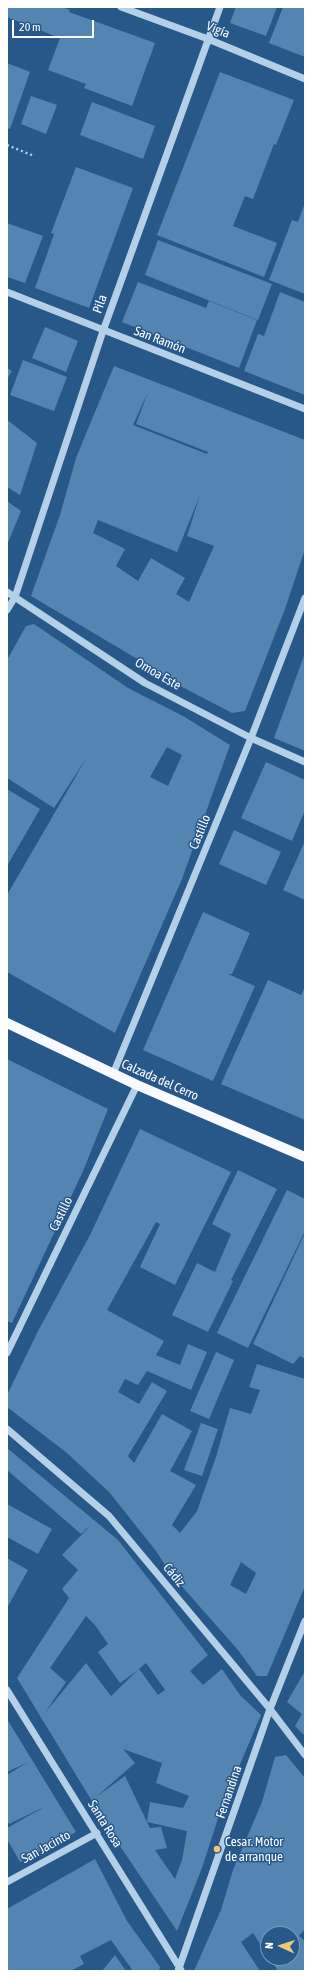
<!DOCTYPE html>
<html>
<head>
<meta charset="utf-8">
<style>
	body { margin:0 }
	#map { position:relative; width:312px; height:1978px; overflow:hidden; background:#275889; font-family:"Asap Condensed",sans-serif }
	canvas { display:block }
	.frame { position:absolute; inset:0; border:8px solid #fff; pointer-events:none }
	.north { position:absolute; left:260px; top:1926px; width:40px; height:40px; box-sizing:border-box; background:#275889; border:1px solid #7d9bb8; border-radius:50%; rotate:273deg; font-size:11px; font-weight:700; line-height:16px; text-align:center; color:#fff }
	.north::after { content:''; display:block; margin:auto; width:14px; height:18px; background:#f1c77a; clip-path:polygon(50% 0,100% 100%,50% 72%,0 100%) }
	.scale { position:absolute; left:12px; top:20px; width:82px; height:18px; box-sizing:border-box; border:2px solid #fff; border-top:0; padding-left:5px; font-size:12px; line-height:14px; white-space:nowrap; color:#fff; -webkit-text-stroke:3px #275889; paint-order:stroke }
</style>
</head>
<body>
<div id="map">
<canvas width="312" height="1978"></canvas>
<div class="frame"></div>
<div class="north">N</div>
<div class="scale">20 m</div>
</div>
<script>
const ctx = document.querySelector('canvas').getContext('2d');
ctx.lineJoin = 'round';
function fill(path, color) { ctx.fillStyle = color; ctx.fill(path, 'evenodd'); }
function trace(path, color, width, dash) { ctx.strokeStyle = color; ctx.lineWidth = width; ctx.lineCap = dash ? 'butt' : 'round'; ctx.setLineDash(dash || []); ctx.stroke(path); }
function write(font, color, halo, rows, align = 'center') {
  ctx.font = font + ' "Asap Condensed",sans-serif'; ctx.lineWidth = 3; ctx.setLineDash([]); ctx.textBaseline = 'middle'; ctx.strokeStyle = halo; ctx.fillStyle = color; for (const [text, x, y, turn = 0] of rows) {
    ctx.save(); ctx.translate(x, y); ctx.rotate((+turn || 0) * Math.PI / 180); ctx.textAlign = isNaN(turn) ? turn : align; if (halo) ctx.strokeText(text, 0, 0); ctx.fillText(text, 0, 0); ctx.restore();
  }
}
fill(new Path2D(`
	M7,7h55l8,3 -1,2 86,31 -23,63 -48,-18 2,-4 -38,-14 12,-32 -53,-21z
	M236,7h41l-11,29 -36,-13z
	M283,7h22v50l-36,-14z
	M7,63l23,9 -20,57 -3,-1z
	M220,72l74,28 -18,45 -2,-1 -21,55 -8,-3 -12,30 44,17 -13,34 -107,-42z
	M31,96l26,9 -11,29 -25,-10z
	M92,102l63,24 -12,33 -63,-24z
	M76,167l57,21 -44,120 -54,-20 19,-54 -3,-1z
	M305,203v91l-36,-14 23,-60 6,2z
	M7,223l36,13 -18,47 -18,-6z
	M158,240l114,44 -14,36 -113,-45z
	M138,282l68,26 3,-7 48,19 -18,48 -117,-46z
	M280,292l25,10v93l-61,-24 14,-37 6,2z
	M45,327l33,14 -12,31 -34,-14z
	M23,360l44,17 -13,34 -44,-16z
	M114,366l191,74v109l-20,60 -40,102 -13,2 -71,-37 -22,-16 -108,-64 29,-81 16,-57zM148,392l-12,32 72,28 -1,2 -74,-29zM200,495l-13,41 27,10 -25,56 -13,-8 9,-16 -34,-20 -13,23 -22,-15 9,-17 -32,-16 5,-13 79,32z
	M7,368l5,3 -5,8z
	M7,420l30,23 -17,52 -13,-8z
	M7,501l14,10 -14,34z
	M34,624l94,64 55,28 47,29 -48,134 -67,154 -108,-61v-77l80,-138 -33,51 -47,-30v-118l19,-34zM167,747l15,8 -14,31 -18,-9z
	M305,653v98l-31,-13z
	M266,762l39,18v30l-13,31 -51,-23z
	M7,789l33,20 -33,57z
	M234,830l47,22 -15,33 -47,-21z
	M305,841v59l-22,-10z
	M203,912l47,21 -18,41h-4l27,12 -42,95 -70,-31z
	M268,980l33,15 4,-8v133l-84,-36z
	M7,1059l101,50 -25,62 -71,152 -5,-2z
	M140,1129l91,43 -56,113 -35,-18 27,-58 -7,15 -4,-2 -49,88 57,31 -8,14 24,10 8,-21 19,8 -16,38 -44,-19 -9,14 -13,-6 -7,13 21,12 13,-22 15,9 -39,65 6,7 28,-49 30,17 -22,40 26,14 -24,40 8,8 17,-22 19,-54 14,-49 21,6 9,-24 -11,-3 8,-23 48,15v207l-38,90h-10l-19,-26 -67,-76 -15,-23 -47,-59 -42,-39 -60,-46v-12l30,-62 53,-98zM241,1562l15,11 -10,21 -16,-9z
	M238,1170l39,19 -46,91 2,1 -25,51 -36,-17 25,-52 18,9 16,-38 -19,-10z
	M287,1190l18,9v32l-57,117 -31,-15z
	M305,1233v126l-5,-3 -7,8 -40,-20z
	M216,1352l18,8 -25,59 -19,-8z
	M201,1423l17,6 -16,47 -18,-6z
	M7,1448l111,92 90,115 -18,16 13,14 19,-16 18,26 21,20 -40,94 -19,59 -25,63 -65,-97 -95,-156 52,-80 -7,-9 16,-19 -16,-15 29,-30 -10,9 -74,-64zM86,1616l9,9 13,19 -10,8 22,31 18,-13 -27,26 -25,-33 -42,51 22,-32 -16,-14zM146,1663l19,27 -7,5 -19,-26zM123,1749l39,14 -6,20 33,13 -6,12 -33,-6 -3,20 -22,-46 -29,21 39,-34zM147,1822l40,9 -5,29 -7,19 -20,-29 12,-2 -6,-21 -11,1z
	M7,1504l45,25 -14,25 -31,-17z
	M7,1558l21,12 -21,38z
	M305,1671v65l-10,-10 7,-12 -15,-12z
	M7,1719l69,113 -56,30 -13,-23v-11l39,-22 -37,18 -2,-4v-45l21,-13 -21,10z
	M286,1755l19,23v151l-6,7 6,5v30h-27l-8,-13h22v-24h-24v22l-15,-23 -12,9 19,29h-66l27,-61 12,-40 29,-68 13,-45z
	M95,1859l32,62 33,46 -1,4h-26l-22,-31 -31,16 4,8 -14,7h-63v-62z
	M115,1955l11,16h-24z`), '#5484b2');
trace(new Path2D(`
	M7,145l27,11`), '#b4d0e9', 2.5, [2, 3]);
trace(new Path2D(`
	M121,7l87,32 97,40
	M7,292l298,117
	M7,592l138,91 106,55 54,24
	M7,610l8,-13 88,-266 117,-324
	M113,1074l138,-336 54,-140
	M7,1353l130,-268
	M7,1429l102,87 161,193 35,46
	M7,1690l174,280
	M7,1882l90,-49
	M178,1971l92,-262 35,-88`), '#b4d0e9', 7);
trace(new Path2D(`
	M7,1023l130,62 168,72`), '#f7fafe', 10);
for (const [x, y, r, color] of [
	[217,1849,4,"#f1c77a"]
]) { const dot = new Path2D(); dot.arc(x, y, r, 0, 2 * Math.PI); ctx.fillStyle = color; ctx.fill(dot); trace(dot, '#275889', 1.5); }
write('13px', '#fff', '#275889', [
	["Vigía",218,30,22],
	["Pila",100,304,-70],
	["San Ramón",160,340,21],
	["Omoa Este",158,674,30],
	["Castillo",200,832,-68],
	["Calzada del Cerro",160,1080,24],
	["Castillo",61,1214,-64],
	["Cádiz",174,1575,50],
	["Fernandina",229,1792,-71],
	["Santa Rosa",105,1824,58],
	["San Jacinto",46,1847,-29]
]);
write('13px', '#fff', '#275889', [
	["Cesar. Motor",225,1842],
	["de arranque",225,1857]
], 'left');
</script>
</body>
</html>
